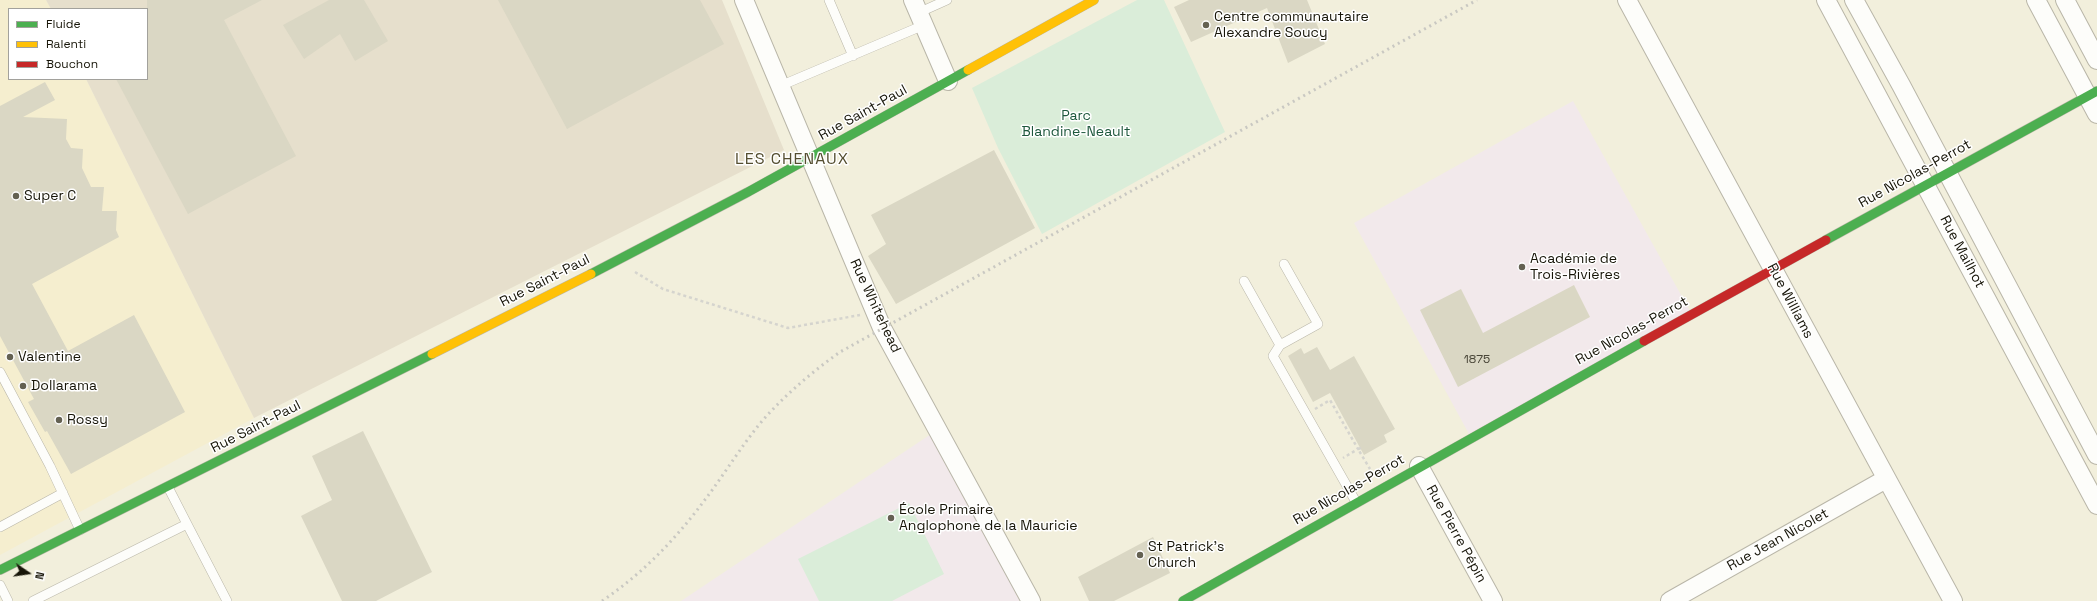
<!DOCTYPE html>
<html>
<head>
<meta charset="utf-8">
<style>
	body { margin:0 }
	#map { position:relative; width:2097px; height:601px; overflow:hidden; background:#f2efdc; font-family:"Space Grotesk",sans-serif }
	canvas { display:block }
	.legend { position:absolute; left:8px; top:8px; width:140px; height:72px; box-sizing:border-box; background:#fff; border:1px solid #a2a19c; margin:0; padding:5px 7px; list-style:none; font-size:12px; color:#171508 }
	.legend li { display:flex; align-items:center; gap:8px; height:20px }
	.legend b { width:20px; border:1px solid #a2a19c }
	.north { position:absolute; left:8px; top:553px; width:40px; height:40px; -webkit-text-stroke:3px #fff; paint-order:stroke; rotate:103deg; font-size:11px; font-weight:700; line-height:16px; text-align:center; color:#171508 }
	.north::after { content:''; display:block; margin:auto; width:14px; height:18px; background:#171508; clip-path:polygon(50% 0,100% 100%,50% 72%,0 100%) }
</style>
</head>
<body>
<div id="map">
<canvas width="2097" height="601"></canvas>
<ul class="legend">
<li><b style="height:5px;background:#4caf50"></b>Fluide</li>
<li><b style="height:5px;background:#ffc107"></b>Ralenti</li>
<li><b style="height:5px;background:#c62828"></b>Bouchon</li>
</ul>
<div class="north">N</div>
</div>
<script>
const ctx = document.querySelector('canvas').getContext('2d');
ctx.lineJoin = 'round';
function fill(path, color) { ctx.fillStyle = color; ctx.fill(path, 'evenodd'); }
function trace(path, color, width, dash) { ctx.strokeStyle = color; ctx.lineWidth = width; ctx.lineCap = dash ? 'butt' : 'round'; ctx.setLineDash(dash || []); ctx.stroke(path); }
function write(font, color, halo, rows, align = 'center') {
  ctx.font = font + ' "Space Grotesk",sans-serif'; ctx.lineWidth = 3; ctx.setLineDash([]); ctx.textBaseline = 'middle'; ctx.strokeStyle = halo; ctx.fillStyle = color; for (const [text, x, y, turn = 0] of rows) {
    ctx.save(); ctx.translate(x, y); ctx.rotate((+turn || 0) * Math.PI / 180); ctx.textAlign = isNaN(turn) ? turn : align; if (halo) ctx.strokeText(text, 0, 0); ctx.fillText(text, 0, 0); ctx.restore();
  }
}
fill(new Path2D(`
	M0,0h46l5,9h-42v70h77l168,339 -254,137z`), '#f5eecf');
fill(new Path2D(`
	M46,0h676l62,150 -530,268 -168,-339h61v-70h-96z`), '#e6dfcc');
fill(new Path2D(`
	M1573,101l117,210 -221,123 -115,-211z
	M931,434l89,167h-339z`), '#f2e9eb');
fill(new Path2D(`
	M1137,0h27l61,132 -183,102 -44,-86 -26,-60z
	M909,503l35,71 -52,27h-73l-21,-42z`), '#daedd9');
fill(new Path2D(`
	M147,0h115l-38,20 72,136 -108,58 -72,-135h31z
	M329,0h35l24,41 -33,20 -15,-27 -36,25 -21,-34z
	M498,0h202l24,44 -157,85z
	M1189,0h118l18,44 -37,19 -21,-55 -76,34 -17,-35z
	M45,82l10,18 -32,17 44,2 -1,20 5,9 12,1 -1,19 9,19h13l-2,24h15l-1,19 3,7 -87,47 36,67 66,-36 51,97 -114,62 -24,-43 -2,1 -17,-30 6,-3 -34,-63v-230z
	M994,150l41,78 -139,76 -28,-48 18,-12 -15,-29z
	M1574,285l16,32 -132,70 -38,-77 41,-21 22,44z
	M1317,347l13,23 24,-14 41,73 -11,6 3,7 -23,13 -34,-62 -17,9 -25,-46 13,-8 3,6z
	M363,431l69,141 -56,29h-34l-41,-85 31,-16 -20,-44z
	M1153,537l17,36 -56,28h-25l-11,-24z`), '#dad7c4');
const lane = new Path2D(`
	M829,0l24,56
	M918,13l29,-13
	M780,86l144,-61
	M1284,264l34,60 -38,21 -7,11 83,146
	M1244,281l36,64
	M0,372l50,94 30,64
	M187,524l40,77
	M0,527l63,-34
	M0,585l8,16
	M33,601l154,-77 -19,-37`);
const street = new Path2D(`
	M744,0l138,328 149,273
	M913,0l35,81
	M1627,0l326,601
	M1826,0l271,505
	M1854,0l47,85 196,370
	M2036,0l61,114
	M2065,0l32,60
	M1419,466l74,135
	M1670,601l216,-122`);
const fast = new Path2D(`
	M1826,240l271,-149
	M591,274l157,-82 220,-122
	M0,570l432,-216
	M1183,601l461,-260`);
const slow = new Path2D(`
	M968,70l126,-70
	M432,354l159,-80`);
const jam = new Path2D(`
	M1644,341l182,-101`);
trace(lane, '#b9b6a8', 10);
trace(street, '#b9b6a8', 20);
trace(fast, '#b9b6a8', 10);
trace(slow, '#b9b6a8', 10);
trace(jam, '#b9b6a8', 10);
trace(new Path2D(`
	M635,272l28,17 125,39 72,-13
	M1315,409l15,-9 28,49 -15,9
	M1361,448l-3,1 12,20`), '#d5d4ce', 2.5, [3, 3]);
trace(lane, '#fdfdfa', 9);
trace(street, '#fdfdfa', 18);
trace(fast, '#4caf50', 9);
trace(slow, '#ffc107', 9);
trace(jam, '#c62828', 9);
trace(new Path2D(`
	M602,601c40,-27 73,-61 102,-100 20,-26 37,-55 59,-81 23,-26 49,-48 77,-68l637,-352`), '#c9c8c2', 3, [2, 4]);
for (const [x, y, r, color] of [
	[1206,25,4,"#646152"],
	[16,196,4,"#646152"],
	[1522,267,4,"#646152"],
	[10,357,4,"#646152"],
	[23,386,4,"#646152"],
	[59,420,4,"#646152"],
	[891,518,4,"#646152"],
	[1140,555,4,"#646152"]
]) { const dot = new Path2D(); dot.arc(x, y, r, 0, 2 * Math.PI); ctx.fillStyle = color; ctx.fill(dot); trace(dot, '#fff', 1.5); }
write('12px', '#494638', null, [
	["1875",1477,360]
]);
write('14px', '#171508', '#fff', [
	["Centre communautaire",1214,17],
	["Alexandre Soucy",1214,33],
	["Super C",24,196],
	["Académie de",1530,259],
	["Trois-Rivières",1530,275],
	["Valentine",18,357],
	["Dollarama",31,386],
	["Rossy",67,420],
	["École Primaire",899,510],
	["Anglophone de la Mauricie",899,526],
	["St Patrick's",1148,547],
	["Church",1148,563]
], 'left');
write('14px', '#171508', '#fff', [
	["Rue Saint-Paul",863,113,-29],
	["Rue Nicolas-Perrot",1915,174,-29],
	["Rue Mailhot",1962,252,62],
	["Rue Saint-Paul",545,281,-27],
	["Rue Williams",1790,301,62],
	["Rue Whitehead",875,306,65],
	["Rue Nicolas-Perrot",1632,331,-29],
	["Rue Saint-Paul",256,427,-27],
	["Rue Nicolas-Perrot",1349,490,-30],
	["Rue Pierre Pépin",1456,534,61],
	["Rue Jean Nicolet",1778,540,-29]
]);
write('14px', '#1d573c', '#fff', [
	["Parc",1076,116],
	["Blandine-Neault",1076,132]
]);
ctx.letterSpacing = '1px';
write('16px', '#544e30', '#fff', [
	["LES CHENAUX",792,160]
]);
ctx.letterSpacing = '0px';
</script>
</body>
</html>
